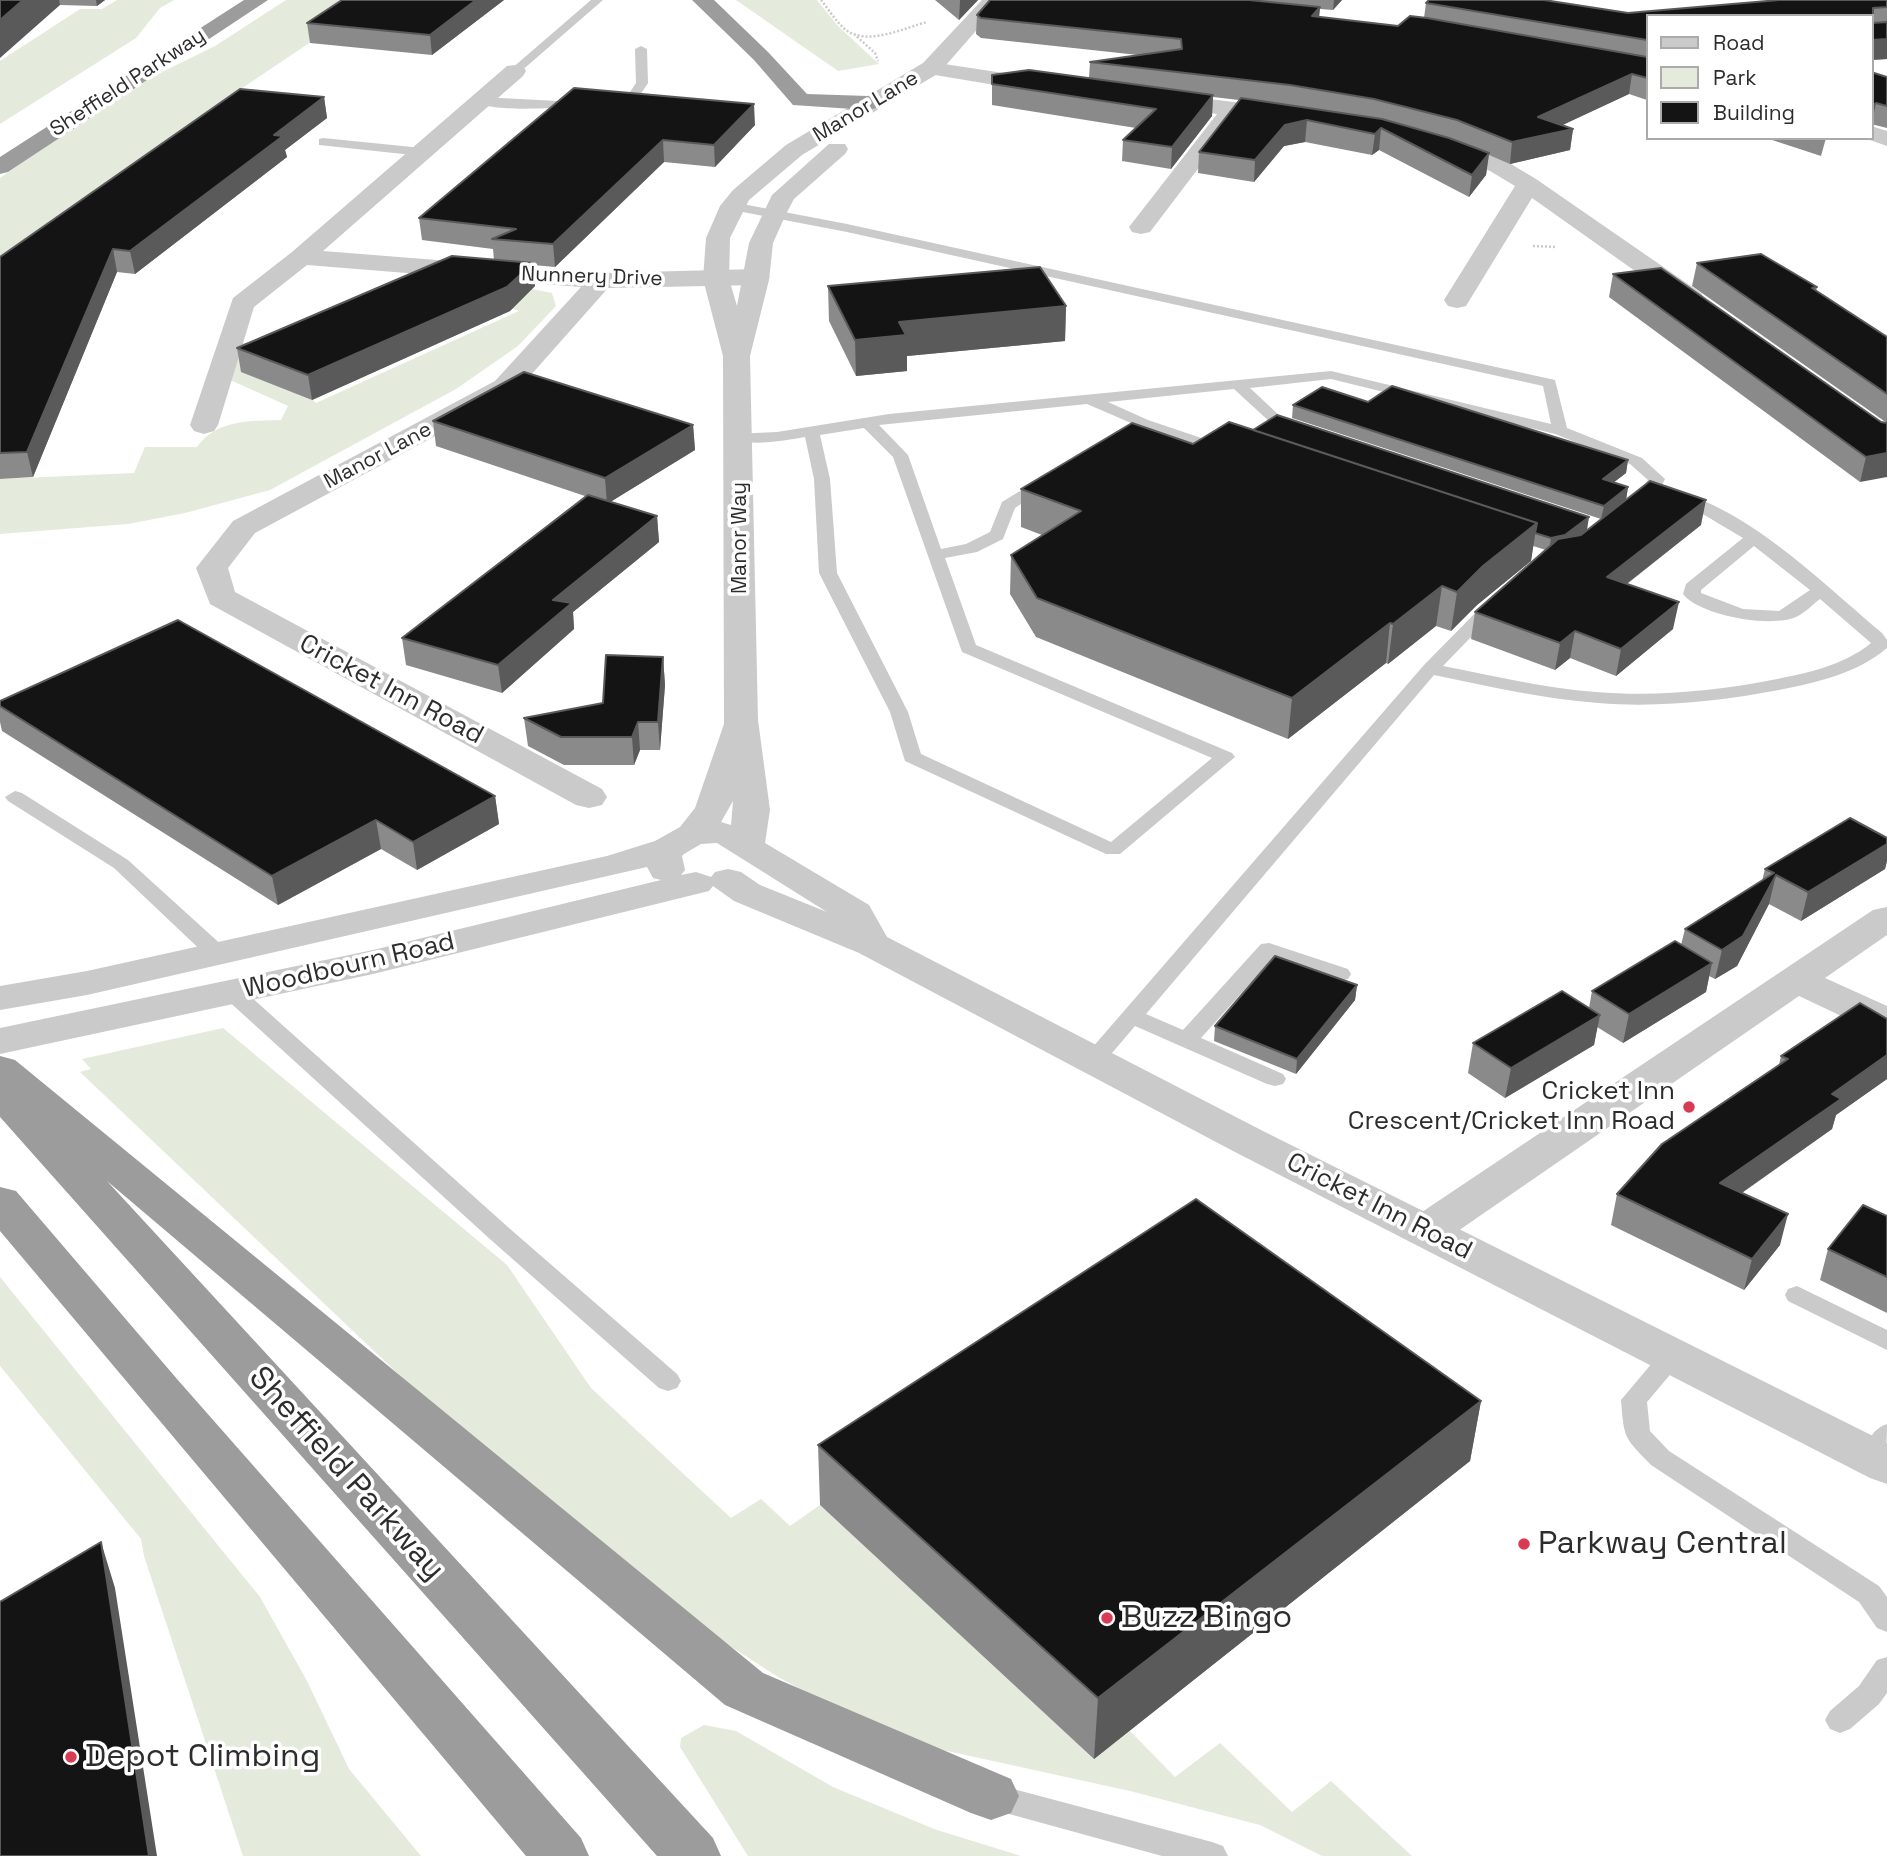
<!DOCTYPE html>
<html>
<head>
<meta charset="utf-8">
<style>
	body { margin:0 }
	#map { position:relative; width:1887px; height:1856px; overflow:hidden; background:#fff; font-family:"Space Grotesk",sans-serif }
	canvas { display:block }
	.legend { position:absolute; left:1646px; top:14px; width:228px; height:126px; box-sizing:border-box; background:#fff; border:2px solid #ababab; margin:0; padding:9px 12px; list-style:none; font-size:21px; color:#2d2d2d }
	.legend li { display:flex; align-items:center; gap:14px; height:35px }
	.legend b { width:35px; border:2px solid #ababab }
</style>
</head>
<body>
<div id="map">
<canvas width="1887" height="1856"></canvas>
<ul class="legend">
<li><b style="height:9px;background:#cacaca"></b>Road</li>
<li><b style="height:19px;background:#e4eadc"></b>Park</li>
<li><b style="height:19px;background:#141414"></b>Building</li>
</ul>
</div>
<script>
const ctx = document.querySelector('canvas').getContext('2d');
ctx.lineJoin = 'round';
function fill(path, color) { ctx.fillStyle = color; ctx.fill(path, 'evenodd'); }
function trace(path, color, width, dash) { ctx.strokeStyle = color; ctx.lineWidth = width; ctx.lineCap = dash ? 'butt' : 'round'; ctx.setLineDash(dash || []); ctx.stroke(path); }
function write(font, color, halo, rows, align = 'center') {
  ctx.font = font + ' "Space Grotesk",sans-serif'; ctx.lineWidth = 7; ctx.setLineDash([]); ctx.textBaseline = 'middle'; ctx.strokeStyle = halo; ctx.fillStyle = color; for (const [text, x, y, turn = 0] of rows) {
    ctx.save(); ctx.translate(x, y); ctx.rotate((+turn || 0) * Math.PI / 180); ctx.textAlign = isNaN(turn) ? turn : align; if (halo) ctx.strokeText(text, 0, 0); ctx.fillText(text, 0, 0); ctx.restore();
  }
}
fill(new Path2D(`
	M117,0h57l-14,8 -24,30 -136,86v-63l80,-52h22z
	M286,0h87l-196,132 -65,52 -112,113v-119l121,-83 43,-24 51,-25z
	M736,0h81l20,25 42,39 -41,7z
	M444,284l72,2 36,7 4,13 -38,40 -62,43 -186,101 -85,23 -57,11 -128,10v-55l134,-6 11,-26h52c20,-28 53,-26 84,-27l7,-14 -60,-27 13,-37 11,3 64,58 203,-92z
	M223,1028l284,237 84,123 140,130 30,-19 29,27 30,-21 274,253 36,-27 45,46 45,-34 72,69 39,-31 81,75h-90l-62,-31 -130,-34 -233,-51 -119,-63 -68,-44 -220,-172 -410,-389 11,-3 -9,-10z
	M0,1277l260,320 47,84 42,88 72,87h-178l-99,-300 -3,-17 -141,-173z
	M704,1725l32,6 97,56 101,42 87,27h-273l-68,-109 1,-9z`), '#e4eadc');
trace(new Path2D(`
	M821,0c8,10 15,22 25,30 22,16 58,-2 81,-8
	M854,34l21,19 3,8
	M1533,246l23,1`), '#cacaca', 2.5, [2, 2]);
fill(new Path2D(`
	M591,0h12l-84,73h-8v-4z
	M641,46l6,3 1,34 -10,15c-28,6 -142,19 -163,3l6,-4 77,4 72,-9 6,-9 -1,-34z
	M323,138l99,10 6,4 -6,4 -103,-11v-6z
	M732,202l115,22 708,156 12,48 75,30 23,21c-7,14 -15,30 -33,26l-2,-3 12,-11 6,-11 -18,-16 -75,-30 -224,-55 -81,9 31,29 25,8 2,3 -8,5 -29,-10 -37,-34 -126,13 40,18 80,27 2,3 -8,5 -78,-26 -22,13h-12l-2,-3 23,-16 -44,-19 -208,21 29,30 33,94 25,-5 24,-12 12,-30 36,-22 6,-2 8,5 -37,25 -12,31 -26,13 -32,6 31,87 256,108 3,4 -115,97h-14l-201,-93 -15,-49 -71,-139 -5,-94 -9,-42c-16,3 -61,11 -73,0l2,-3 43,-2 112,-18 442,-43 220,53 -8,-38 -696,-154 -120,-23 -2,-3zM864,428l29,29 69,195 250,106 -101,84 -190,-88 -13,-42 -71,-139 -7,-94 -10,-44z
	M1680,493c71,18 147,94 202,140l5,7v8c-31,26 -69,34 -108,42 -59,11 -121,18 -181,13 -55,-4 -110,-17 -164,-28l-288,339 37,16 78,-86 8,-1 79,26 3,5 -3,5 -8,2 -67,-23 -72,80 82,36 3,5 -3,5 -8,2 -8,-2 -132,-58 -34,40 -8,2 -8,-2 -3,-5 3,-5 339,-391 62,-63h12l3,4 -58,60c51,10 101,22 153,26 58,5 119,-1 176,-12 35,-7 71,-14 99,-37l-51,-44c-7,5 -14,13 -22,17 -24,13 -98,0 -115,-22l3,-10 57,-46 -42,-25 -27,-12 -2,-3zM1754,546l56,44 -31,21 -36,-2 -42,-16v-3z
	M15,791l7,2 106,67 98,89 3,5 -3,5h-16l-96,-91 -106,-67 -3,-4z
	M232,985l8,2 269,241 168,146 4,7 -4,7 -9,3 -9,-3 -168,-148 -267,-243 -3,-5 3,-5z
	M1797,1286l90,44v20l-99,-49 -3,-6 3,-6z
	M1672,1348l9,2 4,7 -38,45 3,29 19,20 210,135 8,11v35l-10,-4 -18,-26 -208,-137c-27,-28 -27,-26 -30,-65l42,-50z
	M1887,1424c0,19 0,49 -24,40l-4,-7c7,-13 14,-29 28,-33z
	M1887,1657v36l-8,11 -29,25 -10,4 -10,-4 -5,-9 5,-9 29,-25 18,-26z
	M991,1783l221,59 11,4 5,10h-66l-171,-47 -11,-4 -4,-9 4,-9z`), '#cacaca');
fill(new Path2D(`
	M931,62l112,17 8,2 3,5 -3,5 -8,2 -120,-20 -3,-5 3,-5z
	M515,65l8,1 3,5 -3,5 -200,175 278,22 156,-4 9,3 4,5 -4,5 -9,3 -149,3 -93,105 -260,140 -27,35 7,24 367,197 5,8 -5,8 -13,3 -13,-3 -366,-201 -14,-36 37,-47 262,-140 86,-94 -274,-22 -53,42 -36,118 -4,6 -10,3 -10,-3 -4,-6 43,-127 59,-46 215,-186z
	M1161,93l121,15 8,2 3,5 -3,5 -8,2 -44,-6 -88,116 -9,2 -9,-2 -3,-5 88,-113 -64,-9 -3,-5 3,-5z
	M1871,126l16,5v15l-23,-8h7z
	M1438,136l68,25 30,18 165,114 4,6 -4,6 -9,2 -9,-2 -151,-107 -66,108 -9,2 -9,-2 -4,-6 71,-114 -25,-15 -60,-23 -3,-5 3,-5z
	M1887,907v28l-62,43 62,28v29l-14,-4 -74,-35 -357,246 -16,4 -16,-4 -6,-11 6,-11 463,-310z`), '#cacaca');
fill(new Path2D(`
	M982,0h21l-64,73 -137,82 -53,45 -19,38 -1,41 8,27 12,-63 23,-48 57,-51h16l3,5 -3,5 -51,45 -8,15 -13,29 -4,37 -19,76 8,364 12,90 -5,33 104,62 18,32 376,194 624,312v41l-17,-6 -637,-327 -374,-198 -125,-52 -21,-15 -4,5 -336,83 -373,80v-26l373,-78 288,-70 -8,-2 -6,-11 -560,128 -87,15v-24l87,-15 520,-115 48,-15 25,-14 15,-19 29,-84 -1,-368 -20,-77 3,-41 14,-32 13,-16 53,-45 137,-82zM733,801l-2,24 -10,-3zM717,843l110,69 -67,-27 -19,-13 -13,-3 -13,3 -4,5 -15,-5 -15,3 4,-5 -3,-14 2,-2 17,-10z`), '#cacaca');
fill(new Path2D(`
	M244,0h24l-260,172 -8,2v-17z
	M692,0h22l54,52 39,42 61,2 8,2 3,5 -3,5 -8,2 -75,-5 -39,-45z
	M0,1056l15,4 748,613 248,106 8,17 -8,17 -20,7 -20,-7 -246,-108 -618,-524 606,657 8,18h-64l-657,-739z
	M0,1187l16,4 161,188 404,459 8,18h-63l-526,-625z`), '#9c9c9c');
fill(new Path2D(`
	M0,0h105l-8,6 -37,-1z
	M504,0l-72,55 -122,-12 -3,-20z
	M935,0h43l-19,20z
	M990,0h352l-9,10 -13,-1 -1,8 79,9 26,-8 2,-15 202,10 259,-13v59l-16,1v-44h-224v84l-18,-6 -67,31 11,4 -3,21 -60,14 -21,-9 -3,20 -17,22 -90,-47 -7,5 -67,-13 -21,4 -30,36 -56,-9 1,-21 40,-52 -26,-3 -1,19 -41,53 -49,-8 1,-21 13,-12 -144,-23v-30l97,3 1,-16 48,-7 -157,-17 -5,-4 1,-19z
	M1871,72l16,5v51l-16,-4z
	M574,88l181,37 -40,42 -51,-5 -109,105 -22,-2 2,21 -25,25 -198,89 -71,-28 -4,-24 257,-88 -1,-11 -71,-9 -3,-22z
	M324,97l3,21 -42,32 2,7 -152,117 -18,-2 -84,205 -33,2v-222z
	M1766,138h60l-5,18z
	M1697,263l120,24 -1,5 71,45v86l-195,-137z
	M1613,274l268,148 -21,60 -251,-185z
	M828,286l238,20 -1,35 -158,15v15l-51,5 -27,-55z
	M1368,402l260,58 -2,13 -13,10 15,4 -2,13 75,25 -74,59 46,45 -57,47 -46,-18 -15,12 -84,-31 4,-27 71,-62 -13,-4 -2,15 -54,44 -26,26 -15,-5 -48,38 -2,-1 -98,76 -252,-102 -26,-43 1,-39 31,-20 -21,-8v-38l172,-45 60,-14 334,100 -7,5 21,-16 -309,-101 1,-13z
	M433,421l260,4 2,25 -85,52 47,14 2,26 -86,70 1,17 -72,64 -96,-28 -4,-27 183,-142 -149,-50z
	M663,657l2,28 -5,65h-20l-6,15h-70l-36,-19 -4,-28 79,-15z
	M0,701l495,95 4,28 -82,46 -36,-21 -103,56 -276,-174 -2,-9z
	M1887,838v23l-2,8 -84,52 -32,-17 -32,62 -22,13 -6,-3 -3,16 -83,51 -26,-16 -3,18 -89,53 -37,-25 5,-30 116,-35 3,-17 89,-46 4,-16 77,-48 3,-12z
	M1357,985l-2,15 -59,74 -82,-33 1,-15z
	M1887,1019v60l-51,36 -4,14 -90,64 38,52 -36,45 -133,-65 6,-31 162,-129 2,-9z
	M1887,1216v97l-67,-33 8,-31z
	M1481,1401l-11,60 -376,298 -274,-254 -2,-60z`), '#8a8a8a');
fill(new Path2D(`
	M23,0h36l1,5 -60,53v-38z
	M96,0h9l-8,6z
	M476,0h28l-72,55 -2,-20z
	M960,0h18l-19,20 1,-19z
	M1334,0h8l-9,10z
	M1320,7l-2,20 -6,-11z
	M1887,39v20l-16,1v-20z
	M1632,74l-3,20 -92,43 36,-8 -3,21 -60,14 2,-22 26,-25z
	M1213,95l-1,21 -41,53 1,-22z
	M324,97l3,21 -42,32 2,7 -152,117 -5,-23 144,-116z
	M1876,103l-4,20 -1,1 2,-19z
	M754,104l1,21 -40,42 -1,-22z
	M1307,120l-2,22 -21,4 -30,36 1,-22 30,-35z
	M1381,128l-2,22 -7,5 3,-21z
	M663,140l1,22 -109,105 -2,-23z
	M1489,153l-3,22 -17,22 3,-22z
	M113,249l4,23 -84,205 -6,-25z
	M533,263l2,23 -25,25 -198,89 -4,-25z
	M1066,306l-1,35 -158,15v15l-51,5 -1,-36 44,-18z
	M693,425l2,25 -88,54 -2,-26z
	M1887,453v24l-27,5 6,-25z
	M1628,460l-2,13 -25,19 2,-13z
	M1628,487l-2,13 -25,19 3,-13z
	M1706,500l-5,25 -99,78 5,-26z
	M657,516l2,26 -86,70 1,17 -72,64 -4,-28 55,-65z
	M1589,517l-2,13 -24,19 -14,2 2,-13z
	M1537,523l-6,38 -54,44 -26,26 6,-39 26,-26z
	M1442,586l-6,40 -48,38 5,-40z
	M1679,602l-6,27 -57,47 5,-27z
	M1390,623l-4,40 -98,76 4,-41z
	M1575,631l-5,27 -15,12 5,-27z
	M663,657l2,28 -5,65 -2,-28z
	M638,722l2,28 -6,15 -2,-28z
	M495,796l4,28 -82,46 -4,-28z
	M376,820l5,29 -103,56 -6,-29z
	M1887,844v17l-2,8 -84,52 7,-29z
	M1776,875l-7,29 -32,62 -22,13 7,-29z
	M1712,963l-6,29 -83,51 6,-29z
	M1357,985l-2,15 -59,74 1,-15z
	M1600,1015l-6,30 -89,53 6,-30z
	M1887,1055v24l-51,36 -4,14 -119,84 7,-30 112,-89z
	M1788,1214l-8,31 -36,45 8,-31z
	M1481,1401l-11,60 -376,298 4,-61z
	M101,1542l14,46 42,268h-8z`), '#5a5a5a');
const building = new Path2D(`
	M0,0h23l-23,20z
	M342,0h134l-46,35 -123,-12z
	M990,0h259l71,7 -8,9 86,10 12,-10 17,2 220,39v21l-15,-4 -94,43 35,12 -61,13 -55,-22 -83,-21 -84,-14 -200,-23 92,-13 -1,-10 -200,-21 -4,-3z
	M1429,0h115l84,13 151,-13h108v7l-14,1v15l14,-1v17l-16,1v-24h-224v24l-221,-37z
	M1029,70l184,25 -41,52 -49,-7 33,-31 -164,-25v-9z
	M1871,72l16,5v29l-11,-3 -3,2v7h-2z
	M574,88l180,16 -40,41 -51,-5 -110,104 -61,-5 24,-10 -97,-11z
	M240,89l84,8 -50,38 9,1 -153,115 -17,-2 -86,203 -27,1v-196z
	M1241,98l141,21 67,19 40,15 -17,22 -91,-47 -6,6 -68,-14 -22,5 -30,35 -56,-8z
	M1761,254l56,33 -5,1 75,49v57l-190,-131z
	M452,256l81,7 -26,24 -199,88 -71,-27z
	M1040,267l26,39 -167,16 7,13 -51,5 -27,-54z
	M1661,268l220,154 6,1v30l-21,4 -253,-183z
	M524,372l169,53 -88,53 -172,-57z
	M1392,386l236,74 -25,19 25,8 -24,19 -311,-101 29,-18 46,15z
	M1277,415l312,102 -24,18 -14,3 -16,-5 2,-10 -284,-93z
	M1229,422l308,101 -54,43 -26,26 -15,-6 -49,38 -3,-1 -98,75 -255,-100 -26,-43 70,-44 -60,-22 111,-66 61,21z
	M1650,481l56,19 -99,77 72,25 -58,47 -46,-18 -15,12 -85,-31 83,-73 23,-4z
	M588,495l69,21 -104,84 19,3 -74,62 -96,-27z
	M178,620l317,176 -82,46 -37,-22 -104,56 -272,-170v-5z
	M606,655l57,2 -5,65h-20l-6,15h-71l-37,-19 79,-15z
	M1850,818l37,20v6l-79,48 -32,-17 -33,61 -21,14 -37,-21 89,-56 -9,-4z
	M1675,941l37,22 -83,51 -37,-23z
	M1275,956l82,29 -60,74 -82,-33z
	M1562,991l38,24 -89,53 -38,-25z
	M1860,1003l27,16v36l-55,39 9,5 -121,84 68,31 -36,45 -135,-65 45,-50 126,-85 -7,-3z
	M1196,1199l285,202 -383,297 -280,-253z
	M1863,1205l24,11v61l-59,-28z
	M101,1542l48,314h-149v-254z`);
fill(building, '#141414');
trace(building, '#5a5a5a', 2);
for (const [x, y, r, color] of [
	[1689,1107,7,"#d83c54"],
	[1524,1544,7,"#d83c54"],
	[1107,1618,7,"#d83c54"],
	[71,1757,7,"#d83c54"]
]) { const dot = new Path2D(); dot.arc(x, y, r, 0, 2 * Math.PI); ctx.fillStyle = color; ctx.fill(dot); trace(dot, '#fff', 2.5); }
write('21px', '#2d2d2d', '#fff', [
	["Sheffield Parkway",128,83,-33],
	["Manor Lane",866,107,-31],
	["Nunnery Drive",592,277,2],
	["Manor Lane",378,456,-28],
	["Manor Way",740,538,-90]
]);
write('26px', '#2d2d2d', '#fff', [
	["Cricket Inn Road",391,690,28],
	["Woodbourn Road",349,966,-13],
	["Cricket Inn Road",1379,1207,27]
]);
write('26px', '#2d2d2d', '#fff', [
	["Cricket Inn",1675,1092],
	["Crescent/Cricket Inn Road",1675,1122]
], 'right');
write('32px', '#2d2d2d', '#fff', [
	["Sheffield Parkway",346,1474,48]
]);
write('32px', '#2d2d2d', '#fff', [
	["Parkway Central",1538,1544],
	["Buzz Bingo",1121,1618],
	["Depot Climbing",85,1757]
], 'left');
</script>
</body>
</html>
